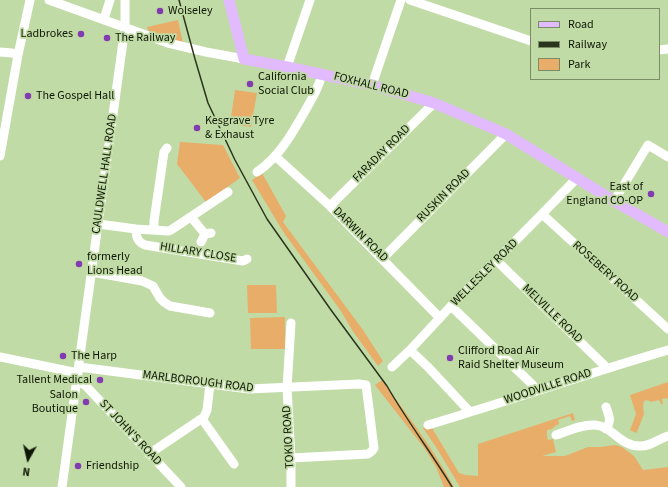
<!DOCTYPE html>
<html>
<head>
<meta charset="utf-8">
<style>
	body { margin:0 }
	#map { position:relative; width:668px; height:487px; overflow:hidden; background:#c1dba6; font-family:"Source Sans 3",sans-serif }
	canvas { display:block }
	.legend { position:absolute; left:530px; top:8px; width:130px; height:72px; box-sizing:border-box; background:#c1dba6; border:1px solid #7a8d66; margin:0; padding:5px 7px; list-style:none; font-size:12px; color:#0f1805 }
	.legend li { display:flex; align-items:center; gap:8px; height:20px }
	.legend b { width:20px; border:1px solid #7a8d66 }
	.north { position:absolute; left:8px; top:439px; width:40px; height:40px; -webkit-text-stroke:3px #c1dba6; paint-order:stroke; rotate:188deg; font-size:11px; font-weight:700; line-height:16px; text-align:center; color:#0f1805 }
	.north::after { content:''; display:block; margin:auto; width:14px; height:18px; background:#0f1805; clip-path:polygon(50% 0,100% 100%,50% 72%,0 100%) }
</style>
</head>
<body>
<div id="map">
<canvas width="668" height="487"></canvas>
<ul class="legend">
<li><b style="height:5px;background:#e2bbfe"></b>Road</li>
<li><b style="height:5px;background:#2a351d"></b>Railway</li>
<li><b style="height:11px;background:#e7ad69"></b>Park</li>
</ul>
<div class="north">N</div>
</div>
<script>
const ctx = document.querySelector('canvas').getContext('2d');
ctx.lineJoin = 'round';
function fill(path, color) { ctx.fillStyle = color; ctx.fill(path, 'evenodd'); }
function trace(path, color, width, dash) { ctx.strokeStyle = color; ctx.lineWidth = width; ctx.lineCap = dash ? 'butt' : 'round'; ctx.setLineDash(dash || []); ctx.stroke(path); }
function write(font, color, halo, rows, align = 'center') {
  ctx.font = font + ' "Source Sans 3",sans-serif'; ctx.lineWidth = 3.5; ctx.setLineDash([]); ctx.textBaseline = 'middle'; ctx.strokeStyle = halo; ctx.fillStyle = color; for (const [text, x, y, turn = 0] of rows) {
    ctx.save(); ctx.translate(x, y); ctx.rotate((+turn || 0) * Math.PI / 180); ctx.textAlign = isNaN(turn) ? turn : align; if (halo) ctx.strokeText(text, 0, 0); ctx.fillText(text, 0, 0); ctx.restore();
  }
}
fill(new Path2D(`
	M178,20l5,23 -34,-11 -2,-5z
	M235,90l22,3 -6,34 -21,-3z
	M180,142l43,3 17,33 -34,24 -29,-38z
	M262,173l24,43 -3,6 80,108 20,31 -5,5 -26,-36 -11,-19 -57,-78 -32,-53z
	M247,285h29l1,28h-29z
	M285,317v32h-34l-1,-31z
	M382,380c25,35 52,69 72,107h-10l-8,-20 -11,-18 -50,-64z
	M668,382v17l-1,-1 -5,1 1,4 -1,2 -1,-1 -2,-4 -8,2 -4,-2 -3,1 -1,6 1,7 -7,18 -1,1 -6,-3 6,-16 -6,-19z
	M573,413l2,7 -3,1 -2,-5 -12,4 1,4 -4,2 -3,3 -5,1v6l1,4 5,-1 3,13 -14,4h23l23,-9h12l15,-2 7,2 12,9 9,14 25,-3v20h-208l-24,-40 -13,-19 4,-2 5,2 27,45 6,2 13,1v-32z`), '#e7ad69');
trace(new Path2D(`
	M49,0l119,43 38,9 38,7
	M410,0l121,41
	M104,19l6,-19
	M659,50l9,-1
	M0,52l12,1 6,2
	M287,67l23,-67
	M372,85l29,-85
	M0,156l18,-101 12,-55
	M275,156l55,50 110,112
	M257,172c22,-15 35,-38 48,-61 7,-12 14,-24 17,-37
	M614,201l34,-56 20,12
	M330,206l104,-103
	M542,214l126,115
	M191,217l14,17
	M98,224l38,5 32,2 3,-1 57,-38
	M136,229c0,7 1,13 9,16l98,16 4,-2
	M154,230v-9l10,-69 3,-4
	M201,242l4,-8 6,-1
	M383,258l123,-124
	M497,261l110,107
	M92,272l50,9 11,5 7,12 4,4 6,4 40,7
	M451,306l87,84
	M410,350l18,17 42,45
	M0,357l78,16
	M79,367l170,22 110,-5 7,1
	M392,367l18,-17 41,-44 91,-92 35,-36
	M77,382l4,1 5,3 95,101
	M606,407c3,9 6,13 0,22
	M202,419l32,45
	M428,425l33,-10 9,-3c66,-20 132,-43 198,-62
	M556,435c12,-4 26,-11 39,-10 17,1 25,21 44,21 11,1 19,-7 29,-10
	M149,454l55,-37 3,-7 3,-26
	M291,458l77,-4 4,-3 2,-3 -8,-63
	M62,487l63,-460v-27
	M291,487v-29l-4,-70 4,-65`), '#fff', 9);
trace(new Path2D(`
	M229,0l15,59 43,8 85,18 62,18 72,31 108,67 54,31`), '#e2bbfe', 11);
trace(new Path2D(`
	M179,0l16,59 13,44 27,57 32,59 64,91 56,76c20,35 44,66 65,101`), '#2a351d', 1.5);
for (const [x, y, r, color] of [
	[160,11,4,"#823cb0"],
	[81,34,4,"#823cb0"],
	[107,38,4,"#823cb0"],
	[250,84,4,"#823cb0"],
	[28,96,4,"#823cb0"],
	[197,128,4,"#823cb0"],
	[651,194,4,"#823cb0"],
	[79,264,4,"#823cb0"],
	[63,356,4,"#823cb0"],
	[450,358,4,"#823cb0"],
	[100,380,4,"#823cb0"],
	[86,402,4,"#823cb0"],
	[78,466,4,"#823cb0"]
]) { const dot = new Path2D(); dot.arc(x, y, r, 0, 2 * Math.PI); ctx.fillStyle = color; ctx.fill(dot); trace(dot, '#c1dba6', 1.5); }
write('12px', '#0f1805', '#c1dba6', [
	["Wolseley",168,11],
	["Ladbrokes",73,34,"right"],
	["The Railway",115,38],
	["California",258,77],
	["Social Club",258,91],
	["The Gospel Hall",36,96],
	["Kesgrave Tyre",205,121],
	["& Exhaust",205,135],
	["East of",643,187,"right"],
	["England CO-OP",643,201,"right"],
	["formerly",87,257],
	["Lions Head",87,271],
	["Clifford Road Air",458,351],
	["Raid Shelter Museum",458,365],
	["The Harp",71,356],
	["Tallent Medical",92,380,"right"],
	["Salon",78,395,"right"],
	["Boutique",78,409,"right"],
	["Friendship",86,466]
], 'left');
write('12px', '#0f1805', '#c1dba6', [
	["FOXHALL ROAD",371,86,14],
	["FARADAY ROAD",382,154,-45],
	["CAULDWELL HALL ROAD",105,174,-82],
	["RUSKIN ROAD",444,196,-45],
	["DARWIN ROAD",360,235,45],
	["HILLARY CLOSE",198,253,9],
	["ROSEBERY ROAD",605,272,42],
	["WELLESLEY ROAD",485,273,-45],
	["MELVILLE ROAD",552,314,44],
	["MARLBOROUGH ROAD",198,382,7],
	["WOODVILLE ROAD",548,387,-18],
	["ST JOHN'S ROAD",130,433,47],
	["TOKIO ROAD",289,437,-93]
]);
</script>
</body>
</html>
